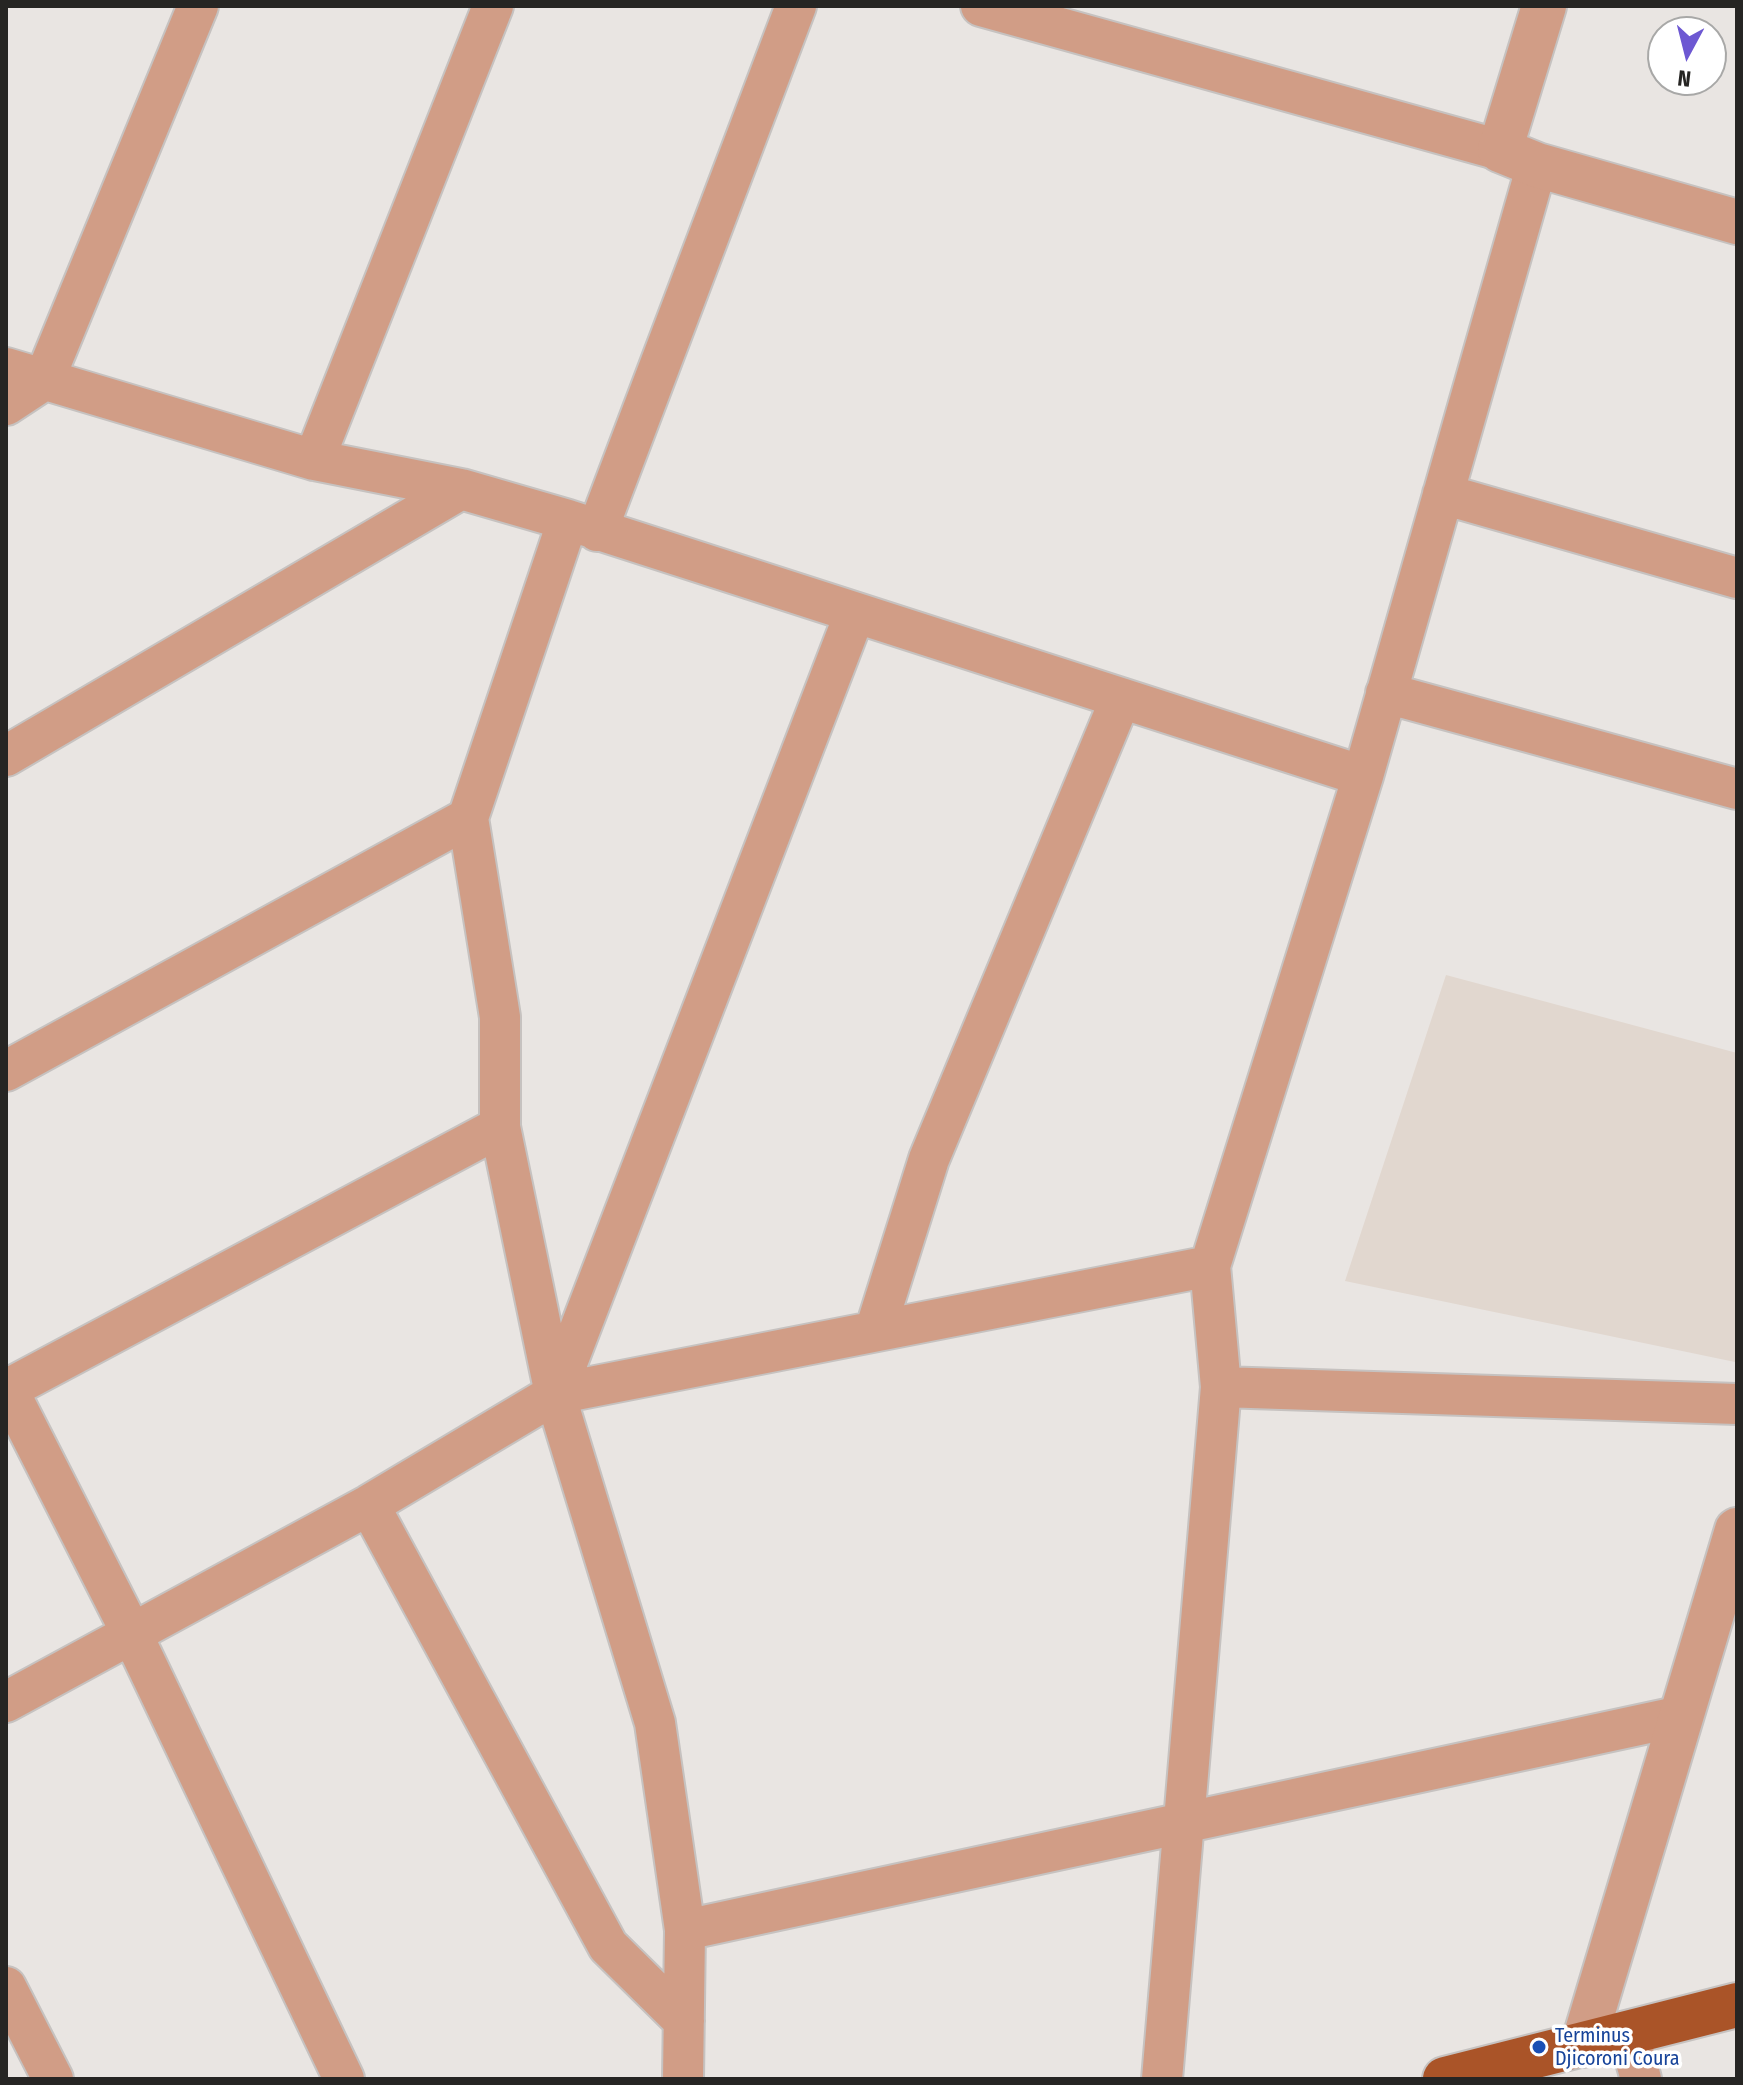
<!DOCTYPE html>
<html>
<head>
<meta charset="utf-8">
<style>
	body { margin:0 }
	#map { position:relative; width:1743px; height:2085px; overflow:hidden; background:#e9e5e2; font-family:"Fira Sans Condensed",sans-serif }
	canvas { display:block }
	.frame { position:absolute; inset:0; border:8px solid #262523; pointer-events:none }
	.north { position:absolute; left:1647px; top:16px; width:80px; height:80px; box-sizing:border-box; background:#fff; border:2px solid #a8a8a7; border-radius:50%; rotate:187deg; font-size:22px; font-weight:700; line-height:32px; text-align:center; color:#262523 }
	.north::after { content:''; display:block; margin:auto; width:28px; height:36px; background:#6d58d2; clip-path:polygon(50% 0,100% 100%,50% 72%,0 100%) }
</style>
</head>
<body>
<div id="map">
<canvas width="1743" height="2085"></canvas>
<div class="frame"></div>
<div class="north">N</div>
</div>
<script>
const ctx = document.querySelector('canvas').getContext('2d');
ctx.lineJoin = 'round';
function fill(path, color) { ctx.fillStyle = color; ctx.fill(path, 'evenodd'); }
function trace(path, color, width, dash) { ctx.strokeStyle = color; ctx.lineWidth = width; ctx.lineCap = dash ? 'butt' : 'round'; ctx.setLineDash(dash || []); ctx.stroke(path); }
function write(font, color, halo, rows, align = 'center') {
  ctx.font = font + ' "Fira Sans Condensed",sans-serif'; ctx.lineWidth = 7; ctx.setLineDash([]); ctx.textBaseline = 'middle'; ctx.strokeStyle = halo; ctx.fillStyle = color; for (const [text, x, y, turn = 0] of rows) {
    ctx.save(); ctx.translate(x, y); ctx.rotate((+turn || 0) * Math.PI / 180); ctx.textAlign = isNaN(turn) ? turn : align; if (halo) ctx.strokeText(text, 0, 0); ctx.fillText(text, 0, 0); ctx.restore();
  }
}
fill(new Path2D(`
	M1446,975l291,78 -2,309 -390,-81z`), '#e1d7cf');
const minor = new Path2D(`
	M981,6l519,144
	M6,368l308,92 147,29 107,31 795,256
	M6,405l38,-25 154,-374
	M314,460l179,-454
	M1443,494l294,84
	M568,520l-100,298 32,199v110l55,267 100,329 30,207 -2,149
	M597,531l199,-525
	M1386,693l351,96
	M6,756l455,-267
	M6,1071l462,-253
	M875,1331l54,-172 192,-461
	M6,1386l125,246 213,447
	M1221,1387l516,17
	M6,1390l494,-263
	M555,1394l300,-781
	M369,1505l239,441 76,75
	M6,1702l363,-197 186,-111 655,-128
	M685,1930l996,-214
	M6,1987l47,92
	M1628,2033l13,46
	M1162,2079l59,-692 -11,-121 153,-490 174,-611`);
const tertiary = new Path2D(`
	M1544,6l-44,144 37,15 200,57
	M1583,2045l154,-515`);
const trunk = new Path2D(`
	M1445,2079l292,-74`);
trace(minor, '#c6c2c0', 44);
trace(tertiary, '#c6c2c0', 48);
trace(trunk, '#c6c2c0', 48);
trace(minor, '#d19d86', 40);
trace(tertiary, '#d19d86', 44);
trace(trunk, '#aa5428', 44);
for (const [x, y, r, color] of [
	[1539,2047,8,"#1a4fb4"]
]) { const dot = new Path2D(); dot.arc(x, y, r, 0, 2 * Math.PI); ctx.fillStyle = color; ctx.fill(dot); trace(dot, '#fff', 3); }
write('20px', '#164399', '#fff', [
	["Terminus",1555,2036],
	["Djicoroni Coura",1555,2059]
], 'left');
</script>
</body>
</html>
